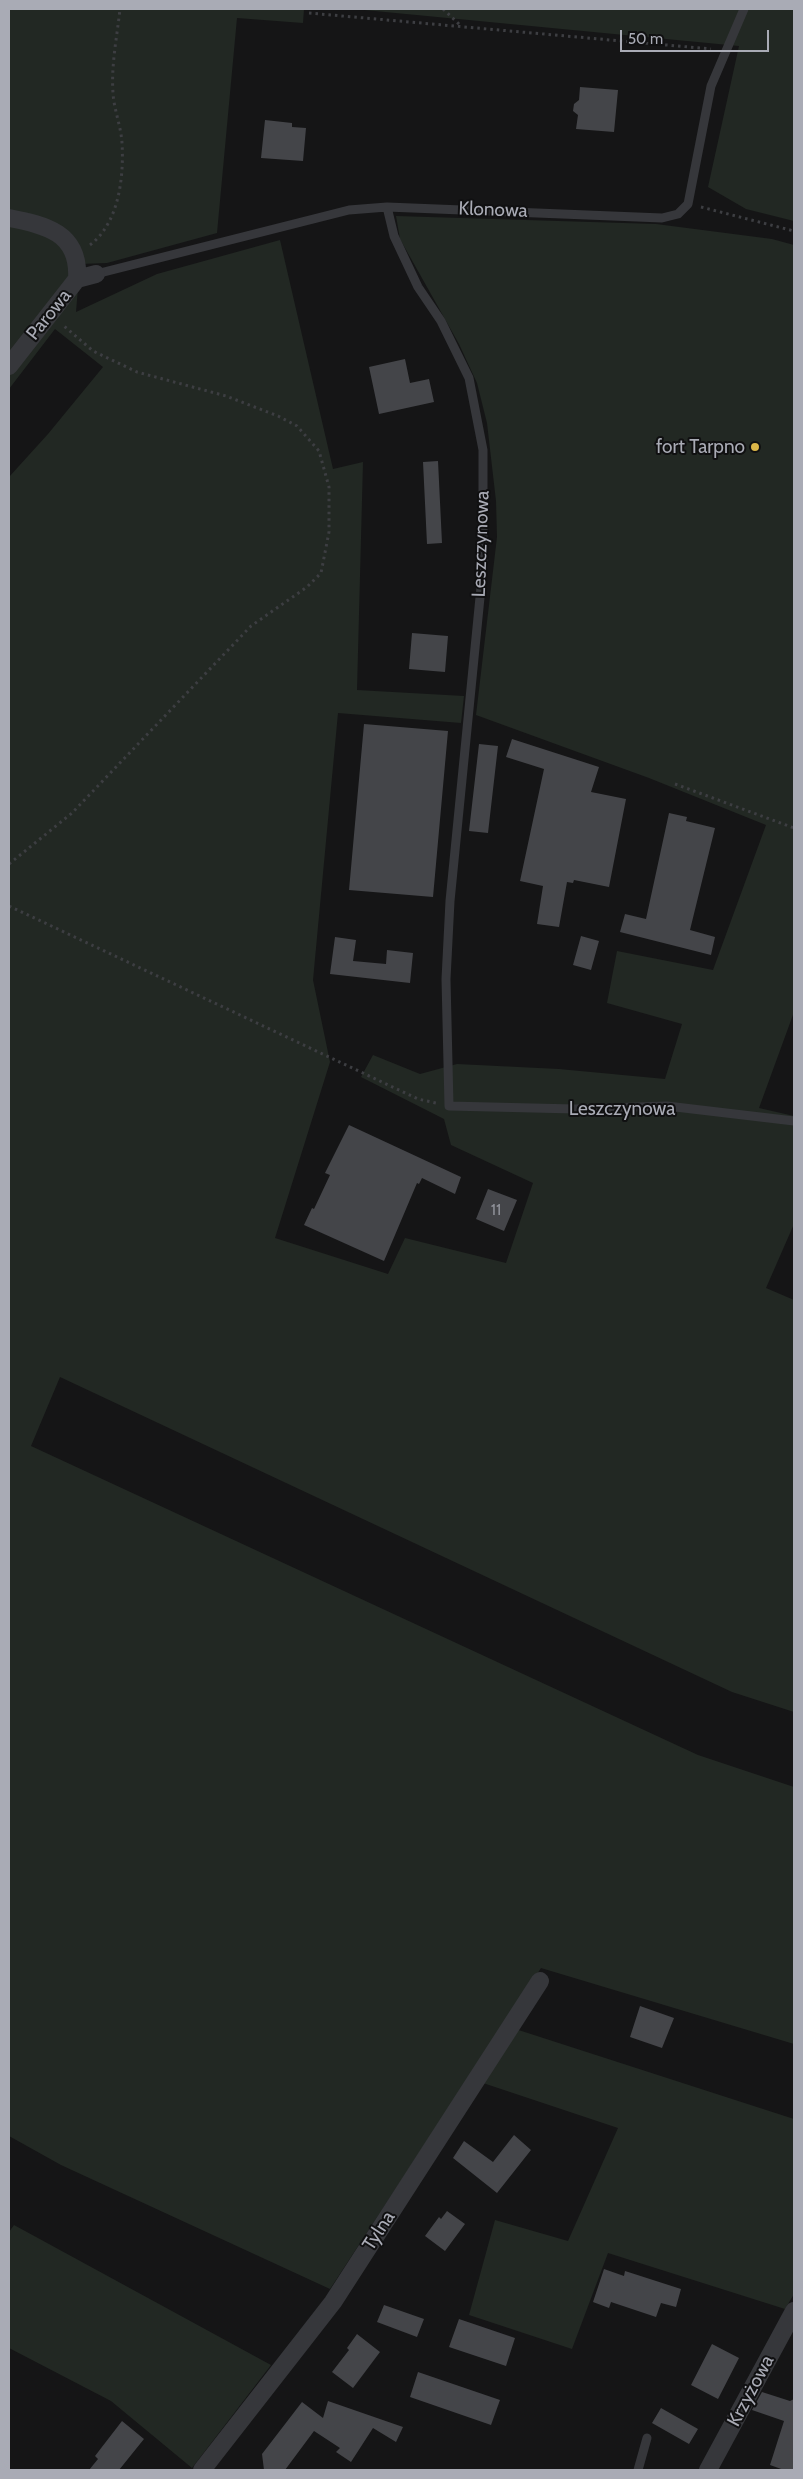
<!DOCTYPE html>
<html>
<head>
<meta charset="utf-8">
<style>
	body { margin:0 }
	#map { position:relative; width:803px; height:2479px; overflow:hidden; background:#151516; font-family:Cabin,sans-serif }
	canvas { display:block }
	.frame { position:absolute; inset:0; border:10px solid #a9abb5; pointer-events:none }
	.scale { position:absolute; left:620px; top:30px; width:149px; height:22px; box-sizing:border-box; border:2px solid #a9abb5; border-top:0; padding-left:6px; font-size:15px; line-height:18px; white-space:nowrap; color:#a9abb5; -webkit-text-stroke:4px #101011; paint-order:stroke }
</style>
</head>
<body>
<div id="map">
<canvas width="803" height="2479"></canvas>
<div class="frame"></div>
<div class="scale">50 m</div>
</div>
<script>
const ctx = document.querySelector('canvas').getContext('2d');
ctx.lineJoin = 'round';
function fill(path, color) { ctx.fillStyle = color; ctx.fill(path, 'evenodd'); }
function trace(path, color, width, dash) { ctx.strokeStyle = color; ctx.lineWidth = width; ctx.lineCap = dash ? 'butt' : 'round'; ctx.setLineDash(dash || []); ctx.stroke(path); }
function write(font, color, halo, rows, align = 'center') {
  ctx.font = font + ' Cabin,sans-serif'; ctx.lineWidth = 4; ctx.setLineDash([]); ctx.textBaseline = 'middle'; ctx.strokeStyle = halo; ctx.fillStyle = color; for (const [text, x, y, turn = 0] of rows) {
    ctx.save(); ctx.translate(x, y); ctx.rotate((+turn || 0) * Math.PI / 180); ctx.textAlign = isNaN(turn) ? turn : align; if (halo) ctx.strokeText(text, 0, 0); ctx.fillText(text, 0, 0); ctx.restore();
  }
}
fill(new Path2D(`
	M9,9h295l-1,14 -66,-5 -20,215 -110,30 -27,1 -4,48 81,-38 123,-34 53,229 30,-7 -6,228 107,6 -3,27 -123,-10 -25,267 17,82 -55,176 113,36 17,-36 101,25 27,-80 -82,-38 -7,-26 -83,-42 12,-22 47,19 37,-10 102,5 106,10 17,-55 -75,-21 10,-52 96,19 53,-145 -117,-47 -173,-63 21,-178 -1,-36 -9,-78 -10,-40 -18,-39 -59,-105 -4,-23 260,8 116,15 22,6v767l-35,96 35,8v108l-28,64 28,12v412l-62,-20 -672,-315 -29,69 667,309 96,32v257l-253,-76 -38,57 291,94v175l-9,15 -177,-56 -36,96 -103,-34 26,-95 73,21 50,-113 -150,-50 -138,211 -269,-124 -52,-29v-1659l39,-43 55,-67 -48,-38 -46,60z
	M354,9h440v212l-48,-12 -38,-22 31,-141z
	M14,2225l257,140 -79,103 -81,-67 -102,-53v-116z`), '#222823');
fill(new Path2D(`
	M580,87l38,3 -4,42 -38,-3 2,-14 -5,-4 1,-7 5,-4z
	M265,120l27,3v4l14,1 -3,33 -42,-3z
	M405,359l5,24 19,-4 5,23 -55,12 -10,-47z
	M438,461l4,82 -15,1 -4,-82z
	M412,633l36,3 -3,36 -36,-3z
	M364,724l84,7 -15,166 -84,-7z
	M512,739l87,28 -8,25 35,7 -17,88 -35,-7 -1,3 -6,-1 -8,45 -22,-3 6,-38 -23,-5 24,-112 -38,-12z
	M479,744l19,2 -10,87 -19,-2z
	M669,813l18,4 -1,4 29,7 -25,102 25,7 -4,18 -91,-23 5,-18 21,5z
	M581,936l18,5 -8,29 -18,-5z
	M335,937l21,3 -3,21 33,3 1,-14 26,3 -3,30 -80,-9z
	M349,1125l112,52 -6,17 -33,-16 -3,6 -2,-1 -33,78 -80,-36 8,-17 2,1 16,-34 -5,-2z
	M488,1189l29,11 -13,31 -28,-12z
	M640,2006l34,12 -12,30 -32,-11z
	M514,2135l17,15 -34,43 -44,-35 11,-17 29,21z
	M447,2211l18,13 -20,27 -20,-15 14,-19 2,2z
	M604,2269l20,7 1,-5 56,18 -5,18 -15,-4 -5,14 -45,-15 -2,6 -16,-6z
	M384,2305l40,14 -7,18 -40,-15z
	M459,2319l56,19 -9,28 -57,-19z
	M357,2334l23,18 -27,36 -21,-16 17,-22 -2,-2z
	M712,2344l27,14 -21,41 -27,-14z
	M418,2372l82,28 -9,25 -81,-28z
	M762,2392l28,9 4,-2v71h-10l-14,-5 14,-44 -32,-11z
	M328,2401l75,26 -7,15 -23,-14 -22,34 -15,-10 4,-4 -26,-17 -29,39h-21l-2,-16 40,-52 21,16z
	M661,2408l37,21 -9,15 -37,-21z
	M122,2421l22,18 -25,31h-30l9,-11 -3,-3z`), '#444549');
trace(new Path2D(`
	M443,9l18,17
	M309,13l402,36
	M701,207l93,24
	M90,245c29,-22 34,-68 32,-102 -1,-17 -8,-33 -9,-50 -2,-28 4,-56 7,-84
	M675,784l119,44
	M9,864l63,-51 179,-187 56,-39 14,-14 8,-41v-45l-10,-36 -22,-25 -19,-10 -52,-20 -89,-24 -44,-21 -29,-25
	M9,906l409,193 18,4`), '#3d3e42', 3, [2.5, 4]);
trace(new Path2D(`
	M387,207l7,29 24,51 23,34 28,57 14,72v117l-33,334 -4,78 3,127 126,3 92,-3 127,15
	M96,274l253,-64 38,-3 275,11 16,-4 10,-10 23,-118 33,-77
	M638,2470l9,-32`), '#36373b', 9);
trace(new Path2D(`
	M9,218c37,7 71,15 68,61
	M9,366l68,-87 19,-5
	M202,2470l131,-168 207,-321
	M708,2470l86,-159`), '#36373b', 18);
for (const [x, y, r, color] of [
	[755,447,5,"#dbb648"]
]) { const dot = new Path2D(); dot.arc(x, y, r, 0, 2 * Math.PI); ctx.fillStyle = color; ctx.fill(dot); trace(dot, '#101011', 2); }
write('16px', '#90929a', null, [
	["11",496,1210]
]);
write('19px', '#a9abb5', '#101011', [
	["Klonowa",493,210,2],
	["Parowa",49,315,-51],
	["Leszczynowa",481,544,-88],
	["Leszczynowa",622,1109],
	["Tylna",379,2231,-57],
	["Krzyżowa",751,2391,-62]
]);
write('19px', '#a9abb5', '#101011', [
	["fort Tarpno",745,447]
], 'right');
</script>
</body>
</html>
